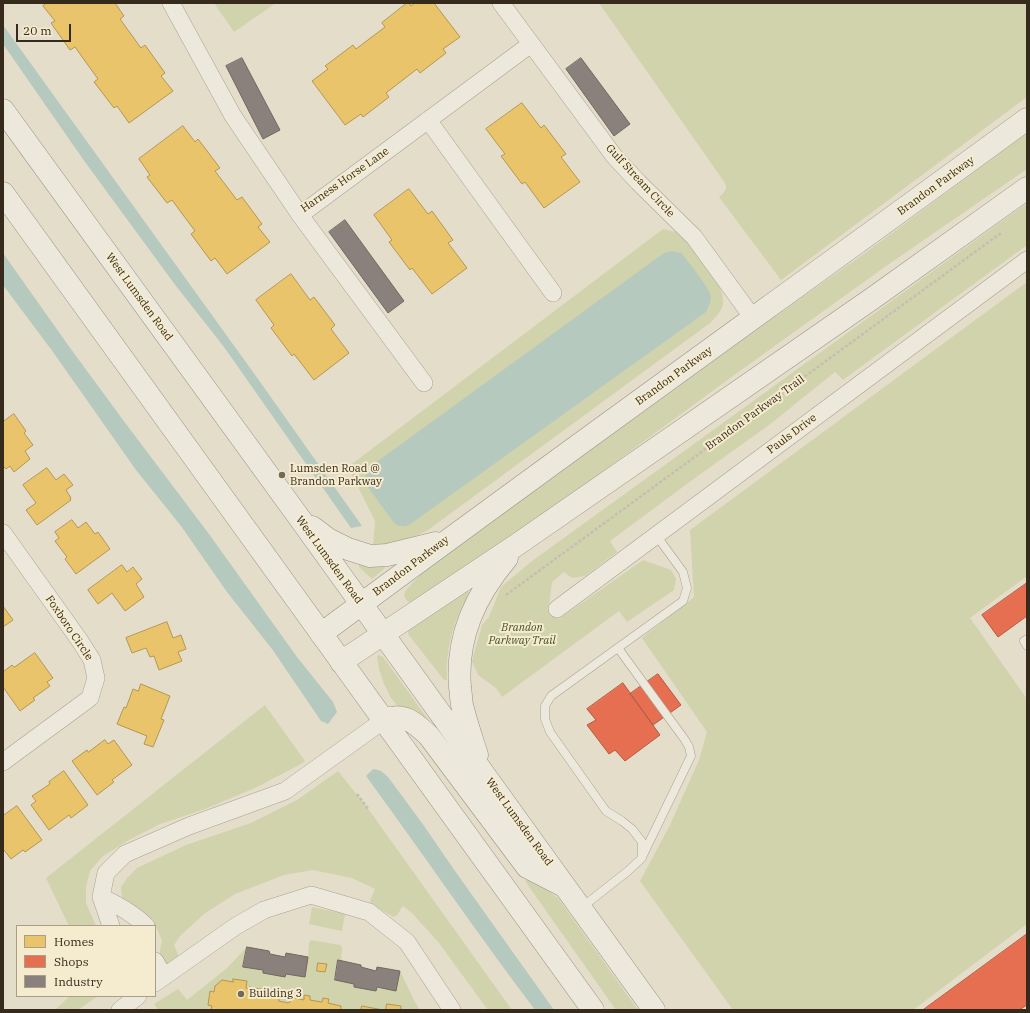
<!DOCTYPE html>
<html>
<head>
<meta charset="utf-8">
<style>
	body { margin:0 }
	#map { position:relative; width:1030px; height:1013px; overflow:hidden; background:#e4ddca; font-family:"IBM Plex Serif",serif }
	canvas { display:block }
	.frame { position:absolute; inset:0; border:4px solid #362a1c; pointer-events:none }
	.legend { position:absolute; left:16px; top:925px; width:140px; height:72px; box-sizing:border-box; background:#f5eccf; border:1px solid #a99e87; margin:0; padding:5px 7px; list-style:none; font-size:12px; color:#362a1c }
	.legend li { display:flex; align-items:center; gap:8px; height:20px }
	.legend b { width:20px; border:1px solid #a99e87 }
	.scale { position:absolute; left:16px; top:24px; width:55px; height:18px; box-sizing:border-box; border:2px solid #362a1c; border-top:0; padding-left:5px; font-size:12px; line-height:14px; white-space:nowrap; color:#362a1c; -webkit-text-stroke:3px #f5eccf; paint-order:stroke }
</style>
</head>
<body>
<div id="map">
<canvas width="1030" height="1013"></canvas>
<div class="frame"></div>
<ul class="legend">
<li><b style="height:11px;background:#e9c46a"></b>Homes</li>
<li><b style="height:11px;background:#e76f51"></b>Shops</li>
<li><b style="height:11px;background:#8a817c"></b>Industry</li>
</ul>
<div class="scale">20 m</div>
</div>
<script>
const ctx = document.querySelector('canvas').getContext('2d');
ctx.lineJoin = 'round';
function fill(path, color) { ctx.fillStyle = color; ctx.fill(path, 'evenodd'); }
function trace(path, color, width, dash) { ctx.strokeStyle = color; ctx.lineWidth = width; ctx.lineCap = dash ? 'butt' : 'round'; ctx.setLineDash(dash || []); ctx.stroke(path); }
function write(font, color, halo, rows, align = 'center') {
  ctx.font = font + ' "IBM Plex Serif",serif'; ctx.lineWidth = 4; ctx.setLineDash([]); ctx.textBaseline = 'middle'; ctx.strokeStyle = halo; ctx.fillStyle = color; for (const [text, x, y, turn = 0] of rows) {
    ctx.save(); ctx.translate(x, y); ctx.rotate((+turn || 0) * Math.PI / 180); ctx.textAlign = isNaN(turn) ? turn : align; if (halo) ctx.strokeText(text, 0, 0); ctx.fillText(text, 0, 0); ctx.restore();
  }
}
fill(new Path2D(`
	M214,3h62l-42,29z
	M599,3h428v94l-246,183 -62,-83c5,-4 9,-8 6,-14z
	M1027,133v36l-138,95 -152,109 -202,148 -124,82 -5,-3 -2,-5 2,-5 19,-20 376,-272 60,-42z
	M1027,203v42l-184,135 -8,-8 -66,53 -74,53 -85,63 7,11 -32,24 -13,2 -8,-6 -12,10 -3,23 10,14 84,-59 28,10 5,9 -2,11 -47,32 -8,-11 -117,86 -6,-9 -18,-13 -6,-14 10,-36 7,-8 12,-30 31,-26z
	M663,229l13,3 9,6 32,44c10,19 8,27 -7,41l-282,207 -29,14 -26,2 2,-25 -27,-54z
	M1027,282v294l-57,42 57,81v225l-114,86h-180l-93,-129 30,-56 29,-65 8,-28 -65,-94 52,-41 -4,-67z
	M359,564l25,2 1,2 -13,11 -13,-12z
	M467,590l2,2v1c-15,27 -24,56 -22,87h-3l-36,-46v-3z
	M379,655l4,2 68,94 -51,-42 -9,-11 -7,-14 -5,-15 -2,-13z
	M265,705l40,56 -4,3 -46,24 -50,21 -45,15 -31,16 -26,16 -13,15 -4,16v16l10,23h-27l-23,-48z
	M338,771l31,39 143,200h-24l-49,-67 -27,-30 -9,-7 -6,9 -3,2 -22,-12 -2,-4 5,-12 -23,-11 -39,-8 -29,5 -49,19 -31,20 -23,21 -7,10 5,12 -11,8 -6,-2 -3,-8 3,-14 -6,-15 -11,-11 -15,-8 -8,-10 -1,-10 7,-10 9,-9 49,-23 65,-22 46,-23z
	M530,878l28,20 80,112h-22l-91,-129z
	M312,907l33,7 -3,17 -33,-7z
	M311,940l29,5 2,2 -1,14h-3l-3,19 19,4 22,7 1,-4 19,4 4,-20 15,31 5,8h-262l-4,-6 24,-15 9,11 39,-31 21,-22 -3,19 19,4v3l22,4 1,-3 19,3 3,-20 1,-14z
	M70,996h28l-20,14h-23z`), '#d1d3ac');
fill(new Path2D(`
	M3,25l255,354 104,147 -11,2 -127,-181 -48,-61 -91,-124 -82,-118z
	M672,251l9,2 4,4c5,8 25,31 26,40 0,5 -3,10 -5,15l-297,213c-6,2 -10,2 -15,-2l-29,-40c0,-7 1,-11 6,-17l293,-213z
	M3,253l65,92 55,75 86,114 88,123 36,45 4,10 -9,12 -7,-3 -49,-72 -45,-57 -46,-66 -45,-56 -83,-118 -50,-67z
	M374,769l7,2 7,6 34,46 33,48 99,139h-19c-58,-77 -112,-156 -169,-234l6,-6z`), '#b6c9be');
const homes = new Path2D(`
	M47,3h68l9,13 -4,3 21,29 4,-3 20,28 -4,3 12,15 -44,32 -12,-17 -3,2 -20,-26 4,-3 -23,-32 -5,3 -19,-27 4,-2 -12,-15z
	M407,3h2l2,3 4,-3h19l26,34 -17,12 3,4 -26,20 -3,-4 -31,24 3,4 -26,20 -2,-3 -16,11 -33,-44 16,-12 -3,-3 28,-21 3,4 29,-22 -3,-4z
	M522,103l19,25 3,-3 22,29 -5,3 19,25 -36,26 -19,-26 -3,2 -21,-28 4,-2 -19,-25z
	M183,126l12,16 3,-3 22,29 -5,3 22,29 5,-3 20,27 -4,3 12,15 -43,32 -12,-16 -4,3 -20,-27 4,-3 -23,-31 -5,3 -20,-26 3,-2 -11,-16z
	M409,189l19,25 4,-3 21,29 -5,3 19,25 -35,26 -20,-26 -2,2 -21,-28 3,-2 -18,-25z
	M291,274l19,26 4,-3 21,28 -4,4 18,24 -35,27 -20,-26 -2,2 -21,-28 3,-3 -18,-25z
	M14,414l12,17 -2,2 9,12 -8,6 5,8 -16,13 -4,-6 -4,3 -3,-3v-44z
	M47,468l9,12 8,-6 9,11 -7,5 5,8 -1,1 1,1 -34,25 -11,-15 10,-7 -13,-18z
	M72,520l6,8 8,-6 9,12 3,-2 12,17 -34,25 -11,-15 2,-2 -12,-16 4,-3 -4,-6z
	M122,565l5,7 6,-5 9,12 -6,5 8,13 -19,14 -13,-18 -14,11 -10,-14z
	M3,606l10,14 -10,7z
	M167,622l6,16 8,-3 5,14 -8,3 4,9 -23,9 -5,-14 -4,1 -4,-9 -14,5 -6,-15z
	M35,653l18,25 -6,4 3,4 -17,12 2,2 -15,11 -17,-24v-15l9,-7 2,2z
	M141,684l29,12 -9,23 3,1 -11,27 -9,-3 3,-8 -30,-12 7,-17 2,1 7,-19 5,2z
	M105,740l3,4 6,-4 18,25 -20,15 2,2 -17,13 -25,-34 15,-11 1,2z
	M64,771l24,34 -17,13 -2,-3 -20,15 -18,-25 5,-4 -4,-5 18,-12 -1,-2z
	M17,806l25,34 -17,12 -2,-2 -12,9 -7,-9 -1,1v-35z
	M318,963l9,1 -2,8 -8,-1z
	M233,979l14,2 -1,7 3,1v-2l22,4v4l8,2v4l9,2 2,-1 1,-5 13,3v-5l6,1v4l12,2 1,-4 6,1 -1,4 13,3v4h-130l1,-4 -4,-1 2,-14 4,1 1,-6 7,-6 11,2z
	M387,1004l14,2v4h1h-16z
	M362,1006l21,4h-22z`);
fill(homes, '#e9c46a');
trace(homes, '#b39653', 1);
const shops = new Path2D(`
	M1027,583v33l-29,21 -16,-22z
	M658,674l23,31 -28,20 -23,-31z
	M623,683l37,52 -35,26 -10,-11 -6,4 -22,-29 9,-5 -9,-11z
	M1027,934v71l-8,5h-96z`);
fill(shops, '#e76f51');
trace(shops, '#b25a41', 1);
const industry = new Path2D(`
	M242,58l38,72 -17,9 -37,-73z
	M581,58l49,66 -16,12 -48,-67z
	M345,220l59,81 -16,12 -59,-81z
	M247,947l22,4 1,3 15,3 1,-4 22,4 -3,20 -19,-3 -1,3 -22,-4v-3l-20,-3z
	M338,960l23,5v2l15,4 1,-4 23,4 -4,20 -19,-4 -1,4 -22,-4v-3l-19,-4z`);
fill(industry, '#8a817c');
trace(industry, '#71675f', 1);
const service = new Path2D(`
	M1027,639l-3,2 3,5
	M618,648l67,92 4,7 2,9 -48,99
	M581,908l47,-37 14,-13v-16l-10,-13 -10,-8 -16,-10 -56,-79 -5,-13v-13l6,-10 132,-95 4,-13 -4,-16 -27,-37`);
const minor = new Path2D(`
	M171,3l62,113 67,99 231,-171
	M501,3l113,153 24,26 56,55 59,81
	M428,120l125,173
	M300,215l124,168
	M3,533l77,108 12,19 4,18 -6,20 -87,64
	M557,609l470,-349
	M101,897c17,8 32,16 45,29
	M111,926l-10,-29 5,-24 19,-19 64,-28 96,-35 99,-71
	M155,961l9,15
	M155,983l81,-57 28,-16 47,-15 58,17 38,30 45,68
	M120,1010l18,-14`);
const secondary = new Path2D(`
	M3,110l295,406 356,494
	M3,193l590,817
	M312,527l16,12 20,10 22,7 17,-1 49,-12
	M321,634c234,-174 471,-343 706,-515
	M341,662l177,-118 355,-246 154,-110
	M384,720c20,-8 31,3 45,16l98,131 35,18
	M477,755c-5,-16 -11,-33 -15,-50 -1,-5 -1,-12 -2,-18 -4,-50 15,-91 47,-129`);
trace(service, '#a8a294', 9);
trace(minor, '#a8a294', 18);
trace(secondary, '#989184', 23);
trace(new Path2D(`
	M506,595l495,-362
	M357,794l12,16`), '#c4beb3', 2.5, [3, 2]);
trace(service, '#ece8dc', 8);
trace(minor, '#ece8dc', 17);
trace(secondary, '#ece8dc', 22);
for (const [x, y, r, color] of [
	[282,475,4,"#736959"],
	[241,994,4,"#736959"]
]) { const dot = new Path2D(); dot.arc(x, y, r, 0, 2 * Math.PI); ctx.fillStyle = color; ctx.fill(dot); trace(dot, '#f5eccf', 1.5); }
write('11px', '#362a1c', '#f5eccf', [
	["Harness Horse Lane",345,180,-35],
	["Gulf Stream Circle",640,181,47],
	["Brandon Parkway",936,186,-36],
	["West Lumsden Road",139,297,54],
	["Brandon Parkway",674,376,-36],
	["Brandon Parkway Trail",755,413,-36],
	["Pauls Drive",792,434,-37],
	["West Lumsden Road",329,560,54],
	["Brandon Parkway",411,566,-37],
	["Foxboro Circle",69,628,56],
	["West Lumsden Road",519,822,54]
]);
write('11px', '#362a1c', '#f5eccf', [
	["Lumsden Road @",290,469],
	["Brandon Parkway",290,482],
	["Building 3",249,994]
], 'left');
write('italic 11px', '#435223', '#f5eccf', [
	["Brandon",522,628],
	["Parkway Trail",522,641]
]);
</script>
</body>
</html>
